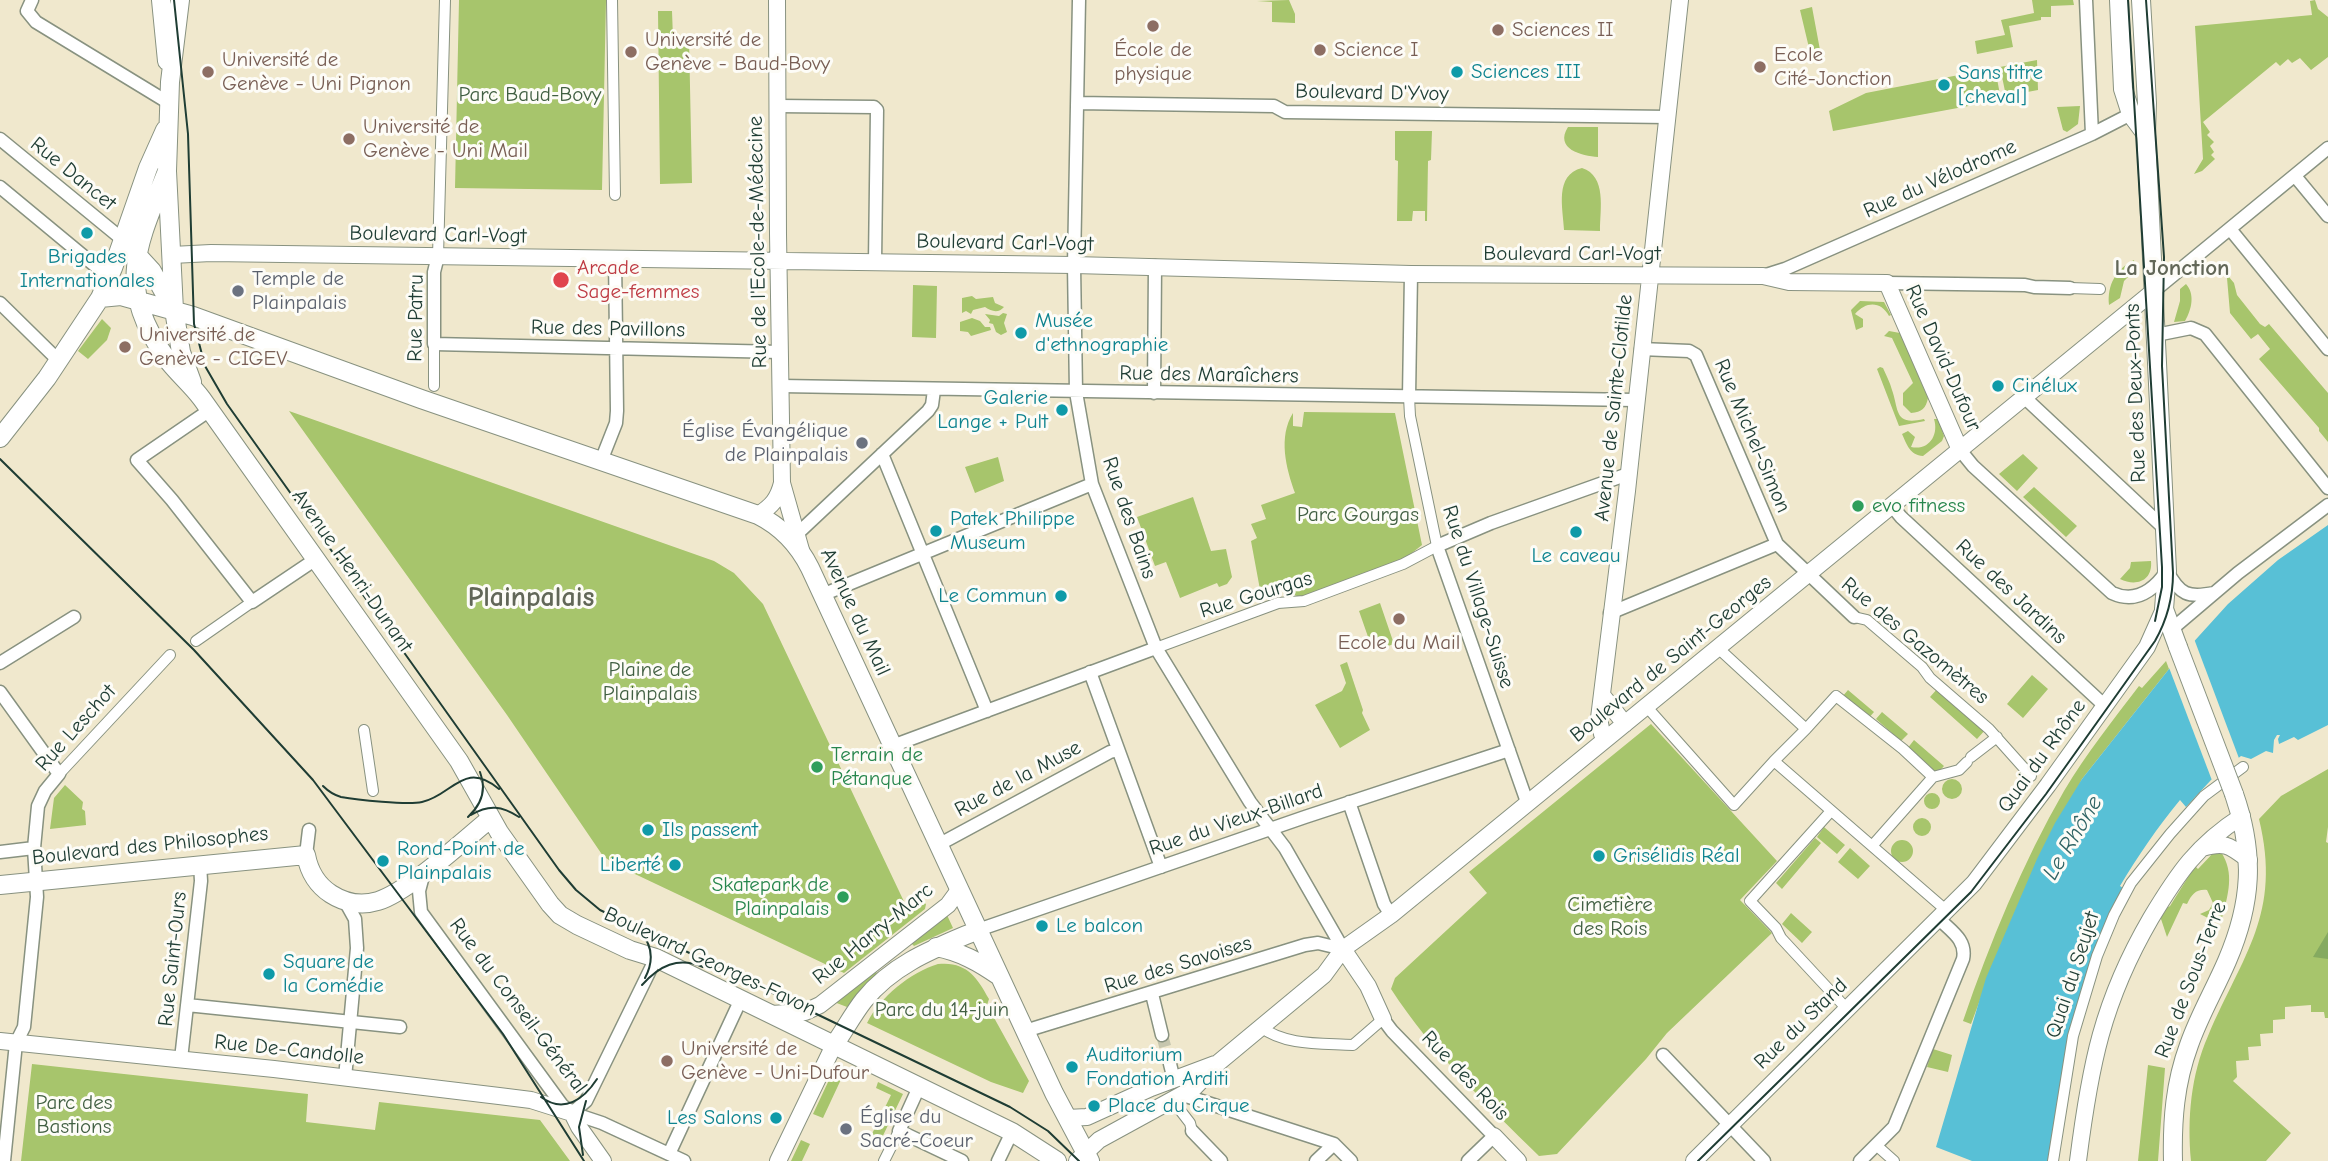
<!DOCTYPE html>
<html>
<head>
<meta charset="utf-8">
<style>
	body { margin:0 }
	canvas { display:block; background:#f0e8cd }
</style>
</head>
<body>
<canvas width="2328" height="1161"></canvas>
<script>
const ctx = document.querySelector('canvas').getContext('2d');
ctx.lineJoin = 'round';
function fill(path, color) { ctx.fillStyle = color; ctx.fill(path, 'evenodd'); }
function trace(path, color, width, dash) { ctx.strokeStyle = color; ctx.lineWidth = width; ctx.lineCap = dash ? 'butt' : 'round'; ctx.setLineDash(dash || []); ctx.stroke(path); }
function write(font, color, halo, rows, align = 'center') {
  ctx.font = font + ' "Comic Neue",sans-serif'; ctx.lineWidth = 6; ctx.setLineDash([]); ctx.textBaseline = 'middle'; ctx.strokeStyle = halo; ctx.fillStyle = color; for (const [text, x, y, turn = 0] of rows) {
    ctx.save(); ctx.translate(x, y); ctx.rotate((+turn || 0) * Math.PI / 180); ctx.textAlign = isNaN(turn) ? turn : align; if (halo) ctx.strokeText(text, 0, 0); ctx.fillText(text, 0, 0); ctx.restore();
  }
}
fill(new Path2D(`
	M459,0h147l-4,190 -147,-2z
	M1289,0l6,14v9l-23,-1v-20l-15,-1z
	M2032,0h41l1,5 -23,1v11h-10v3l-32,6 4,21 -36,7 -2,-13 30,-6 -4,-15 33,-7z
	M2315,0l3,9 10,8v40l-17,13 -11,-12 -8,5 -4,-4 -8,7 -4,-4 -73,60 7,10 -3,3 7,7 -4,4 4,6 -3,3 4,4 -13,12 -8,3 9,-15 -8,-133 117,-11 -2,-14z
	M1812,7l8,43 -10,2 -10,-42z
	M658,11h14l1,27h16l3,145 -32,1z
	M2037,60l1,30 -32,6 -6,-29z
	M1995,68l6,32 -168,31 -4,-20 37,-18z
	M2080,106l-2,18 -11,8 -4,-2 -6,-23z
	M1568,127h30v30c-16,-1 -44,-8 -30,-30z
	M1395,131h37l-1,29 -3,1 -1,60h-2v-10h-12l-1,10h-15l1,-60 -3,-1z
	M1582,168c25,8 18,41 18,63l-36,-1c-1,-22 -10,-55 18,-62z
	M2134,260l1,10 -11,11 -4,17 -11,7c-2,-20 7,-36 25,-45z
	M2229,277l5,6 3,12 23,29 5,3 4,-3 59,69v49l-9,-11v-3l-60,-69 11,-10 -12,-15 -7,5 -21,-26 -3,-35z
	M2186,284c9,10 6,25 -1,37l-11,1 6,-21v-12z
	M913,285l24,1 -1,52 -24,-1z
	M972,296l4,3 17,-2 2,6 9,4c-5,6 -12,5 -19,0l-12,3 -2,4 -5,-3 -4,2v-15z
	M1860,301l24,1 7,13 -2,1c-8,-15 -23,-15 -34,-2l8,5v8l-7,3 -5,-20z
	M1003,313l4,1 -3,9 3,9 -6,3 -5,-3 -3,-8 -4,-1 1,-3 -5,-6 14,2z
	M972,318l8,3 5,6h5l1,3 -20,6 -3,-4 -8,-1v-9z
	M102,319l9,9 -4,12 -19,19 -10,-8z
	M1889,331l11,2 28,65c-2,10 -6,14 -17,15l-8,-8v-12l10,-10 -21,-45 -8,-2z
	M1880,367l3,1c3,7 7,14 9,22 7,20 2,36 32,29l1,2 -26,5 -22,-57z
	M289,411l425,150 20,12 29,31 145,306 13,-9 5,3 -1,5 -81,64 -226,-107 -15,-10 -96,-141z
	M1304,412l91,1 27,132 -20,16 -100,37 -23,-9 -18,6 -10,-54 6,-3 -6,-14 15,-5 -5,-14 34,-12c-9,-25 -17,-56 -2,-80v13l9,1z
	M1934,419h4l6,17 -2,5 -19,15c-13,-1 -16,-11 -21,-22l6,-3 7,6 -4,10c18,4 28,-12 23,-28z
	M2023,454l15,14 -21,23 -18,-17z
	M998,457l6,24 -29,12 -10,-26z
	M2034,487l43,39 -11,11 -43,-40z
	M1193,497l18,54 15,-2 6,28 -5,7 -8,3 -2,-4 -37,15 -14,-36 -11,4 -18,-49z
	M2151,561c2,20 -15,26 -31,18l10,-11 1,-6z
	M1380,603l14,41 -21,7 -14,-40z
	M2166,661l3,8 -87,110 -84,173 -27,72 -8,-3c27,-79 60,-159 101,-230 22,-37 49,-71 75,-105l3,2z
	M1347,662l16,48 -1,3 8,17 -30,18 -25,-43 27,-14 4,-8 -6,-18z
	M2032,675l16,14 -25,29 -16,-14z
	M1938,688l48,41 -9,10 -47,-42z
	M1848,690l26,22 -7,8 -25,-23z
	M1882,712l26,22 -7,7 -25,-22z
	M1651,724l126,137 -37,39 32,33 -105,100 -21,26 -89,95 -18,2c-54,-53 -107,-104 -148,-167l4,-11 92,-85 -18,-21z
	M1914,740l30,26 -8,9 -29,-26z
	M2328,769v58l-2,15 2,1v175h-3l-1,-6h-13v-7l-26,2v12l-12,1v13l-13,1 1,12 -13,1 1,13 -13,1 1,16 -4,4 58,52 -25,28h-75c-4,-43 0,-86 17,-125 35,-82 74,-122 51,-217l22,-23z
	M1942 789a10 10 0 1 1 20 0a10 10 0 1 1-20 0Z
	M65,785l18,17 -1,7 3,2 1,14 -36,4 4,-31z
	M1924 801a8 8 0 1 1 16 0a8 8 0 1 1-16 0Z
	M1913 827a9 9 0 1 1 18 0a9 9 0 1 1-18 0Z
	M1824,827l21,18 -8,9 -20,-17z
	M1815,838l6,5 -39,46 -6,-6z
	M1891 851a11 11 0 1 1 22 0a11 11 0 1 1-22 0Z
	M1850,848l20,18 -12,13 -20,-17z
	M2215,851l6,1c14,21 7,43 1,66l-9,-1 -1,3 -12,-6 9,-4 4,-7 -6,-13c-11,-1 -15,4 -20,14l-4,-1 -16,34 -7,-21 3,-6 7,-4 25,-40 3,3z
	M1791,913l21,19 -10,11 -20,-19z
	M947,915l6,13 -39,18 -4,-4z
	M938,964c28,-3 39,13 51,35l-2,6 42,76 -6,12 -32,-11 -124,-59c13,-26 44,-51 71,-59z
	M875,971l2,2 -30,34 -13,-5z
	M1933,1049l19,6 -4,17 -21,-5z
	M837,1063l26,12 -2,5 -17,-7 -21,45 -10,-4z
	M32,1064l276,30 -2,28 69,8 4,-28 161,18 30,41h-549z
	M2148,1065l17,3 -7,93h-20z
	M878,1082l25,12 -25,52 -10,-4 23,-47 -15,-7z
	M801,1140l9,4 -8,17h-11z`), '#a7c56c');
fill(new Path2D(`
	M2328,932v27l-15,-2z`), '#85aa60');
fill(new Path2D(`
	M2328,525v200l-30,15 -4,-3 -15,7 -1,-5 2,-4h-3l-3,5 -1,13 -7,-2 -15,8 -10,-3 -30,24 -25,27 -6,-7c-23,28 -42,56 -60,86l3,2c-43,87 -63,177 -74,273h-77l-36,-14 50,-169 51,-119 18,-36 27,-44 87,-110 59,-65 50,-44z`), '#58c0d6');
fill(new Path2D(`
	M2193,636l47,125 -27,22 -45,-118z`), '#f0e8cd');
trace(new Path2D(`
	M1162,1035l8,29`), '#c6c6ae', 12, [12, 6]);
const pedestrian = new Path2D(`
	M612,0l3,195
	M438,256l7,-256
	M2070,288l30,1
	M434,386v-42
	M1854,617l13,3 55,47 8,11 59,51 42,47
	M196,641l56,-39
	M1156,648l122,-45 26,-2 99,-37 34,-18 -27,-130 -1,-19
	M1718,648l88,81 -32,32 173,150
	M1646,706l88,99 40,-44
	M1806,729l30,-33 67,53 30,28 -61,69
	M364,730l9,61
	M1971,757l26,-20
	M59,774l111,-119
	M1933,777l26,-7 8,-8
	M1831,811l-81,90 26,27 5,10 66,71
	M1261,1027c24,19 62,16 92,18l30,-26
	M1173,1101l17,22 2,8
	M1876,1145l18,16
	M884,1161l15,-30
	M2053,1161l20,-125 24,-80 17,-41 17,-32 39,-49 34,-38 39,-29`);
const minor = new Path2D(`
	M32,0l-5,11 9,11 133,81
	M1079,0l-5,265 2,127 16,92 64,164 94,154 35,46 58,101
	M2086,0l6,134
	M1077,103l197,3 11,6 383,5
	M778,106l96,1 3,3 -2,152
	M0,139l122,100
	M2295,176l33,40
	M0,187l110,91
	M2230,229l98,120
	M438,256l-4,16v72l346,8
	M1763,276l22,-7 307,-135 39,-20
	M1887,283l138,2 9,2 36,1
	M2154,291l174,-143
	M0,303l58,57
	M2156,335l35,-7 14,6 123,154
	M1641,349l48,2 7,4 81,189 77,73
	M781,386l854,14
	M1154,393l1,-127
	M1409,397l2,-123
	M2024,397l140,131
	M210,410l-73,50 35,40 80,102 64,-43
	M1960,450l13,16 139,127c24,11 42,-3 55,-22 13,24 21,27 47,22
	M882,454l105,257
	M601,461l15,-38 1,-12 -2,-152
	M1892,506l9,11 204,189
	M796,535l132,-124 4,-6 2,-15
	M822,595l270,-111
	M1610,613l167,-69
	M2172,629l66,-56 90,-68
	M0,663l74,-46
	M1090,672l71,195
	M0,692l59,82 -14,17 -7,15 -4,42 3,49 -13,130 -8,16 -12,118
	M892,746l264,-98
	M1349,802l35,102 7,11
	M1527,802l-90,-256 54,-23 137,-49
	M938,845l172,-93 8,-2
	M0,852l34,-4
	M306,855l3,-25
	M424,872l-5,19 2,21 141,193 10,8 30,10 82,38
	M978,930l327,-113 204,-67
	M1152,994l10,41
	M187,1005l213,22
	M1383,1019l9,12 102,105 -26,25
	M1025,1031l280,-86 13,-2 25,6
	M1663,1055l101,106
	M181,1059l20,-178 -1,-17
	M1170,1064l4,16
	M345,1078l12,-130 -2,-29 -10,-18
	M919,1087l-20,44 63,30
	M1183,1095l151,49 17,17
	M572,1113l14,-12 70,-143
	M1192,1131l29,30
	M669,1154l72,-155
	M998,1161l14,-29
	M1316,1161l18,-17
	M1860,1161l34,-34 69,-168c4,-19 -12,-28 -24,-40`);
const tertiary = new Path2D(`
	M777,0l1,234 4,249 19,67
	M172,255l39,-2 863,12 337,9 352,2 26,6 98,1 73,167
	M758,515c14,-9 20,-16 24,-32
	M1602,695l23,29
	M1605,739l-3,-5 -3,-16 28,-227 53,-491
	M2202,848c24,-7 28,-2 47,12
	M1343,949l25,37 15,33
	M771,1014l34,-2 15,-7 128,-100 11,-15
	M0,1041l274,28 225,27 32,4 41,13 7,14 24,34
	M1067,1118l20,-1 64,-29 64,-24
	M1494,1136l24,25
	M778,1161l56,-116
	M1077,1161l22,-21 95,-52 24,-25 106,-88 19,-26 48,-34 763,-624
	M1694,1161l280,-278 74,-98 99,-138 17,-38
	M2078,1161c12,-95 24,-159 73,-243 27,-45 46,-73 91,-102`);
const secondary = new Path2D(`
	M161,0l6,61
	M180,0l-10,82 -3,89 7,139 7,42 11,30
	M2119,0l4,89 8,25 15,20
	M2141,0l6,103 -1,31 21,437 -3,38 14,38
	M167,171c-30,75 -52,114 -1,187 11,15 25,26 36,41l257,362 40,71 51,72 10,11 17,10 53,25 26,8 356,174 45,29
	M130,247l22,24 20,36
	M100,298l21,-2 72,20 228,83 337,116c24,12 40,29 52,53l244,525 36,68
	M0,438l47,-60 53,-80 13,-30 35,-100 17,-38
	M0,885l306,-30c3,16 11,30 25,39 14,9 31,12 47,7 30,-9 86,-61 113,-83
	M936,947c25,5 43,15 63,29
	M834,1045c10,-14 19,-31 30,-45 30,-37 72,-52 114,-70
	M2173,1161c-1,-41 2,-78 16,-116 10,-29 26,-56 38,-84 25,-58 28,-107 7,-167`);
trace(pedestrian, '#889280', 12);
trace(minor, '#889280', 15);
trace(tertiary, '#889280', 18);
trace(secondary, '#889280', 20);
trace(pedestrian, '#fff', 10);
trace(minor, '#fff', 12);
trace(tertiary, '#fff', 16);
trace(secondary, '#fff', 18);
trace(new Path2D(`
	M174,0l14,134 6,190 11,42 22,38 332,466 17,20 24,20 410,197 38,24 31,30
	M2128,0l34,567v20l-7,34
	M0,459l194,191 119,130 190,254 81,127
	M323,786c5,5 11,9 18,11 16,3 66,8 81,5 30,-6 42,-43 77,-13
	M471,815c18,-11 31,-9 48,2
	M468,817c14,-13 19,-27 12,-45
	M639,930c14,15 15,31 6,48
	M642,985c17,-19 36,-29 61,-18
	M541,1097c23,17 43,2 56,-18
	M583,1155l-4,-28 7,-26
	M1698,1161l273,-269 75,-98 109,-153c12,-21 18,-44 18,-68l-11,-207 2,-109 -18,-257`), '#1f3d34', 2);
const secondaryBridge = new Path2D(`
	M2178,647l56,147`);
trace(secondaryBridge, '#889280', 20, []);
trace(secondaryBridge, '#fff', 18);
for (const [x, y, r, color] of [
	[1153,26,7,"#8d6e63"],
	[1498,30,7,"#8d6e63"],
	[1320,50,7,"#8d6e63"],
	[631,52,7,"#8d6e63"],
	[1760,67,7,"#8d6e63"],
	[208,72,7,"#8d6e63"],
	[1457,72,7,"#0f9aa8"],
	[1944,85,7,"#0f9aa8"],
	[349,139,7,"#8d6e63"],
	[87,233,7,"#0f9aa8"],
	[561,280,9,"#e0444e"],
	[238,291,7,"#6b7280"],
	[1021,333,7,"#0f9aa8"],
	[125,347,7,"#8d6e63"],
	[1998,386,7,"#0f9aa8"],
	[1062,410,7,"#0f9aa8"],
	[862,443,7,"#6b7280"],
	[1858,506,7,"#2e9e5b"],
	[936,531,7,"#0f9aa8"],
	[1576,532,7,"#0f9aa8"],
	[1061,596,7,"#0f9aa8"],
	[1399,619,7,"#8d6e63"],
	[817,767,7,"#2e9e5b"],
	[648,830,7,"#0f9aa8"],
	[1599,856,7,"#0f9aa8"],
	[383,861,7,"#0f9aa8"],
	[675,865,7,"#0f9aa8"],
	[843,897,7,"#2e9e5b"],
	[1042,926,7,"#0f9aa8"],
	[269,974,7,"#0f9aa8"],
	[667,1061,7,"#8d6e63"],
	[1072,1067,7,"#0f9aa8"],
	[1094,1106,7,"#0f9aa8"],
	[776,1118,7,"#0f9aa8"],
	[846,1129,7,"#6b7280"]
]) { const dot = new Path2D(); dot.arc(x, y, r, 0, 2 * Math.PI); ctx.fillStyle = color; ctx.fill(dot); trace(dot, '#fdfcf7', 2.5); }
write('21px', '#785e54', '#fdfcf7', [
	["Sciences II",1512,30],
	["Université de",645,40],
	["Genève - Baud-Bovy",645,64],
	["École de",1153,50,"center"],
	["physique",1153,74,"center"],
	["Science I",1334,50],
	["Ecole",1774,55],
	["Cité-Jonction",1774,79],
	["Université de",222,60],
	["Genève - Uni Pignon",222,84],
	["Université de",363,127],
	["Genève - Uni Mail",363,151],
	["Université de",139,335],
	["Genève - CIGEV",139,359],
	["Ecole du Mail",1399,643,"center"],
	["Université de",681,1049],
	["Genève - Uni-Dufour",681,1073]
], 'left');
write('21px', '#0d838f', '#fdfcf7', [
	["Sciences III",1471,72],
	["Sans titre",1958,73],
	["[cheval]",1958,97],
	["Brigades",87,257,"center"],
	["Internationales",87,281,"center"],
	["Musée",1035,321],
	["d'ethnographie",1035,345],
	["Cinélux",2012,386],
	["Galerie",1048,398,"right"],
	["Lange + Pult",1048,422,"right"],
	["Patek Philippe",950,519],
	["Museum",950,543],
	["Le caveau",1576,556,"center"],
	["Le Commun",1047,596,"right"],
	["Ils passent",662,830],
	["Rond-Point de",397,849],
	["Plainpalais",397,873],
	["Grisélidis Réal",1613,856],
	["Liberté",661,865,"right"],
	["Le balcon",1056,926],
	["Square de",283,962],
	["la Comédie",283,986],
	["Auditorium",1086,1055],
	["Fondation Arditi",1086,1079],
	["Place du Cirque",1108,1106],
	["Les Salons",762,1118,"right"]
], 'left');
write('21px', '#1f3d34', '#fdfcf7', [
	["Boulevard D'Yvoy",1372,93,1],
	["Rue Dancet",73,174,39],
	["Rue du Vélodrome",1940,179,-24],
	["Boulevard Carl-Vogt",438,235,1],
	["Rue de l'Ecole-de-Médecine",758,242,-91],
	["Boulevard Carl-Vogt",1005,243,1],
	["Boulevard Carl-Vogt",1572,254],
	["Rue Patru",416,318,-89],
	["Rue des Pavillons",608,329,1],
	["Rue David-Dufour",1943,358,66],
	["Rue des Maraîchers",1209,375,1],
	["Rue des Deux-Ponts",2136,393,-92],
	["Avenue de Sainte-Clotilde",1614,408,-84],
	["Rue Michel-Simon",1752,436,67],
	["Rue des Bains",1129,518,71],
	["Avenue Henri-Dunant",352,571,55],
	["Rue des Jardins",2011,592,43],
	["Rue Gourgas",1256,595,-17],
	["Rue du Village-Suisse",1478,597,72],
	["Avenue du Mail",855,612,65],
	["Rue des Gazomètres",1915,641,40],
	["Boulevard de Saint-Georges",1671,659,-39],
	["Rue Leschot",76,728,-48],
	["Quai du Rhône",2042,756,-54],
	["Rue de la Muse",1018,779,-28],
	["Rue du Vieux-Billard",1236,820,-19],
	["Boulevard des Philosophes",150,846,-6],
	["Rue Harry-Marc",873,934,-39],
	["Rue Saint-Ours",173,959,-84],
	["Boulevard Georges-Favon",710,962,25],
	["Rue des Savoises",1178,965,-17],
	["Quai du Seujet",2073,975,-72],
	["Rue de Sous-Terre",2191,980,-69],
	["Rue du Conseil-Général",518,1006,53],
	["Rue du Stand",1801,1024,-44],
	["Rue De-Candolle",289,1050,6],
	["Rue des Rois",1465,1076,46]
]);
write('21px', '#415f42', '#fdfcf7', [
	["Parc Baud-Bovy",530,95],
	["Parc Gourgas",1358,515],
	["Plaine de",650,670],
	["Plainpalais",650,694],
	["Cimetière",1610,905],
	["des Rois",1610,929],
	["Parc du 14-juin",942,1010],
	["Parc des",74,1103],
	["Bastions",74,1127]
]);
write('21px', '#be3a42', '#fdfcf7', [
	["Arcade",577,268],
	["Sage-femmes",577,292]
], 'left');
write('21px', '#5b616d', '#fdfcf7', [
	["Temple de",252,279],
	["Plainpalais",252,303],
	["Église Évangélique",848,431,"right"],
	["de Plainpalais",848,455,"right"],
	["Église du",860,1117],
	["Sacré-Coeur",860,1141]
], 'left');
write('21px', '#27864d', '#fdfcf7', [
	["evo fitness",1872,506],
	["Terrain de",831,755],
	["Pétanque",831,779],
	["Skatepark de",829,885,"right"],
	["Plainpalais",829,909,"right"]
], 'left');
write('bold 23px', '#626758', '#fdfcf7', [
	["La Jonction",2172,268]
]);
write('italic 23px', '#306465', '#fdfcf7', [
	["Le Rhône",2073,838,-59]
]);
write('bold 28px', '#626758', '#fdfcf7', [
	["Plainpalais",531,598]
]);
</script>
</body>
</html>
